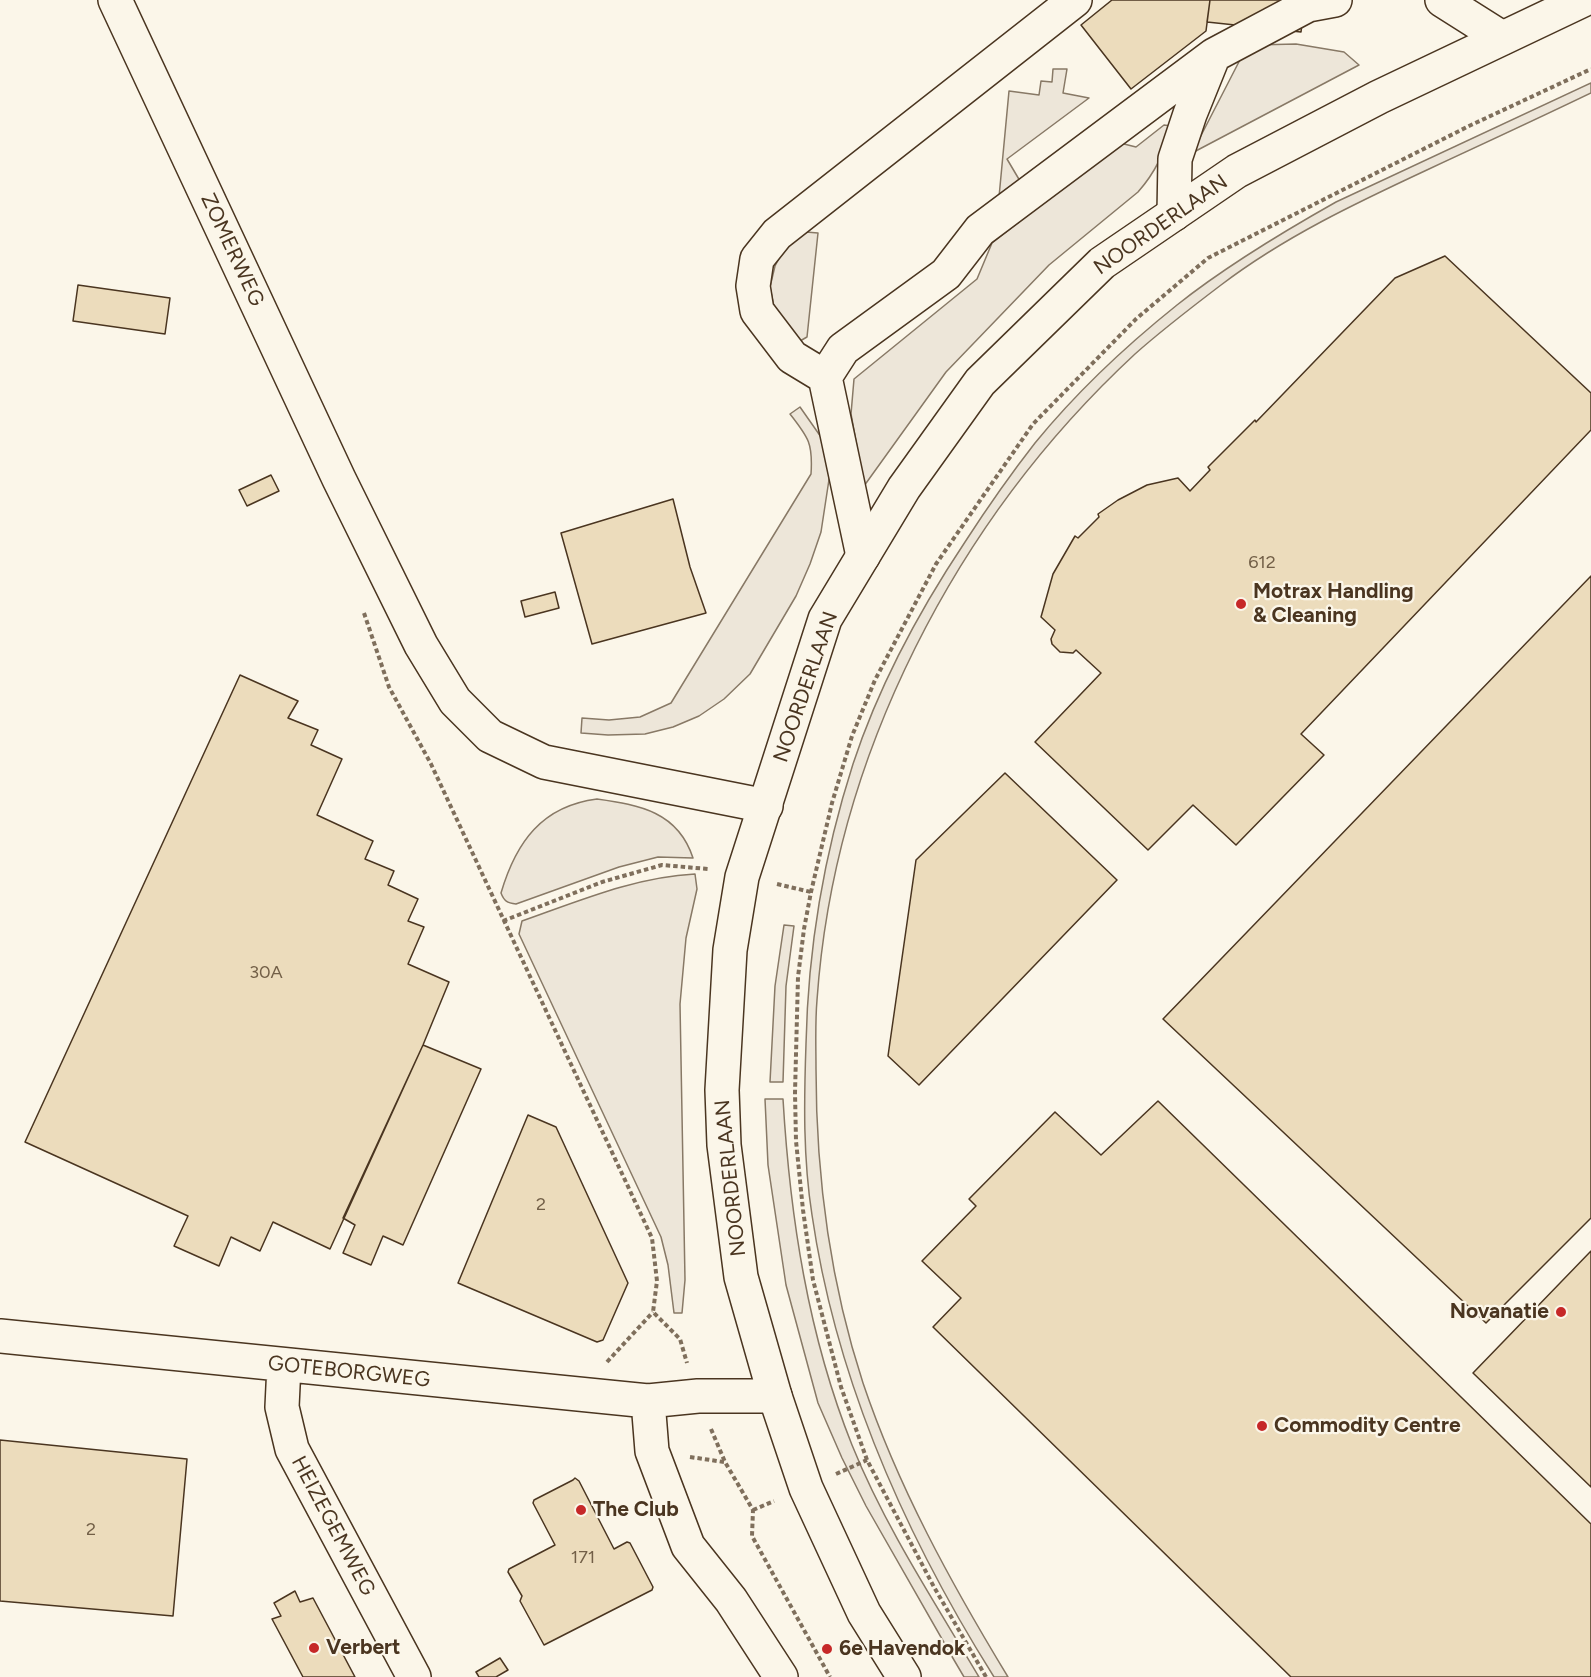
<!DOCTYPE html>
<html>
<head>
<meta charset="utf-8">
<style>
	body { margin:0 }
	canvas { display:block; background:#fbf6e9 }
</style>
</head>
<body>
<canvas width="1591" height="1677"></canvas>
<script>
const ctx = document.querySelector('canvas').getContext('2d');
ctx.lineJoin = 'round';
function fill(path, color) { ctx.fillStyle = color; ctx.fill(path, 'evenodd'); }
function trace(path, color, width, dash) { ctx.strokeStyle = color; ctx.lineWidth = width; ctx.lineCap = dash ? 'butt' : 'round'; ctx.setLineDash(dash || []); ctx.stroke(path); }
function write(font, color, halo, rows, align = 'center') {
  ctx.font = font + ' Figtree,sans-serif'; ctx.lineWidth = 4.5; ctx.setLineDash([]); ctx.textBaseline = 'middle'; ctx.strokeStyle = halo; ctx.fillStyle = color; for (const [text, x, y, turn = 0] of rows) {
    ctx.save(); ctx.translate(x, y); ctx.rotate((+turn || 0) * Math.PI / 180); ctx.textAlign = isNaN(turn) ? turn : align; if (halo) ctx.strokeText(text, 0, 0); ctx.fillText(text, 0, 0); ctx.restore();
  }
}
const green = new Path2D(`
	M1296,44l48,8 15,13 -167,88 52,-101 11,-7z
	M1053,69h14l-4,24 26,5 -82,61 13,22 -21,16 10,-106 30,4 2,-14 11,1z
	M1591,83v10c-54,26 -108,51 -162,76 -73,34 -145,68 -208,116 -29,22 -59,45 -86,69 -179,166 -301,402 -318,646 -2,23 -1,46 -1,69 0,107 14,213 47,314 35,104 88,200 145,294h-14c-88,-140 -158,-298 -182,-462 -9,-57 -8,-114 -6,-171 2,-94 18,-190 47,-280 26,-79 66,-153 112,-222 22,-34 45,-67 70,-99 40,-49 92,-98 142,-138 49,-39 104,-72 159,-103z
	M1164,125l7,1c-5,24 -17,48 -33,66l-89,73 -103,107 -82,114 -13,-72 3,-35 123,-100 15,-36 128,-100 16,4z
	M806,232l12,1 -11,104 -7,4 -26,-34 -4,-20 5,-21 9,-17z
	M800,407l21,30 9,36 -9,59 -11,32 -14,32 -46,78 -26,25 -25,17 -26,11 -28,7 -37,1 -27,-2 1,-15 27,2 31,-3 31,-14 140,-229c2,-30 -2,-36 -21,-60z
	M597,799c43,6 81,13 96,59l-35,-1 -39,10 -103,37c-9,-1 -12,-3 -15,-11 15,-51 41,-87 96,-94z
	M695,874l2,15 -11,49 -6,66 5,276 -3,33h-8l-6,-48 -7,-28 -142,-303 3,-13c57,-20 113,-44 173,-47z
	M784,925l10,1 -8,60 -3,96h-13l5,-96z
	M765,1099h18c7,118 25,236 69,346 33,82 82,156 127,232h-15l-10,-17 -88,-154 -24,-48 -24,-55 -32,-118 -18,-120z`);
fill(green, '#ede6d9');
trace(green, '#887966', 1.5);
const building = new Path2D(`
	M1112,0h98l-4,31 -75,58 -50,-64z
	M1210,0h95l-4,32 -94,-10z
	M1445,256l146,137v37l-290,304 23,21 -88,90 -43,-40 -45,45 -113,-108 66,-69 -25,-23 -3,3 -13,-1 -8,-8 -1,-5 4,-9 -14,-13 12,-43 22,-38 3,2 21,-21 -1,-3 20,-14 29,-15 31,-7 12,13 20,-21 -2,-3 47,-47 1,2 139,-144z
	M78,285l92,13 -5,36 -92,-13z
	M271,475l8,16 -32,15 -8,-16z
	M673,499l17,68 16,46 -114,31 -31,-111z
	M1591,576v642l-105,105 -323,-304z
	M555,592l4,16 -34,9 -4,-16z
	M240,675l58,26 -10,17 30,12 -7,15 31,14 -25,56 56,26 -8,18 29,12 -6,14 30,14 -10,22 16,6 -16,37 41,18 -26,63 -93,204 -57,-27 -13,29 -29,-14 -12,29 -45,-20 14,-30 -163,-74z
	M1005,773l112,107 -198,205 -31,-29 28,-196z
	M423,1045l58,24 -78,176 -20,-9 -12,29 -28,-12 12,-28 -12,-7z
	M1158,1101l433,423v153h-300l-358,-350 28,-29 -39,-37 54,-55 -7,-7 86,-87 46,43z
	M528,1115l28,12 72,156 -25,57 -6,2 -139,-59z
	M1591,1251v236l-118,-114z
	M0,1440l187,19 -14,157 -173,-15z
	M575,1478l4,3 35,68 13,-7 3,1 23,44 -1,3 -108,55 -24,-44 2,-5 -14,-24 1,-3 46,-24 -22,-42 1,-3 39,-20z
	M295,1591l5,11 13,-4 42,79h-52l-31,-58 9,-3 -7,-13z
	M500,1658l8,12 -12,7h-17l-3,-5z`);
fill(building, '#ecdcbc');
trace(building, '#4a3520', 1.5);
const minor = new Path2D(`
	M115,0l224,479 82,166 34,56 35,35 54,26 222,44
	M1442,0l60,38
	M1174,214l1,-55 15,-45 23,-57
	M825,377l18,-28 103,-75 34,-44 234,-175 94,-50 27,-5
	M863,556l-38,-179 -33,-20 -35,-46 -4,-25 4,-27 20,-25 298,-234
	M0,1336l648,65 50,-5h77
	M284,1365l-2,42 10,42 122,228
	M648,1401l4,50 36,95 43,54 50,77`);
const major = new Path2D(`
	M904,1677l-40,-64 -58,-125 -31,-92 -34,-119 -17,-132 -2,-55 8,-140 12,-73 83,-258 79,-131 76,-106 122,-119 135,-92 142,-74 204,-97`);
trace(minor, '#4a3520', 36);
trace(major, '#4a3520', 36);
trace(new Path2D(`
	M364,613l25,74 42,77 221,474 5,43 -4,31 27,27 7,24
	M777,884l34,8
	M503,921l99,-39 60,-17 46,4
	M607,1362l46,-50
	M711,1429l14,33 28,48 -1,26 78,141
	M690,1457l34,5
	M836,1474l31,-14
	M753,1510l21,-9
	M986,1677l-52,-90 -67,-127 -26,-73 -28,-107 -10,-70 -7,-69 -1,-48 3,-116 6,-48 7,-37 21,-89 20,-67 23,-56 61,-116 97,-140 103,-105 72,-61 261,-132 122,-57`), '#7f6f5c', 4, [4.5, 3]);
trace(minor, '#fbf6e9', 33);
trace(major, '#fbf6e9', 33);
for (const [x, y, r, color] of [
	[1241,604,6,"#c62828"],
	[1561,1312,6,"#c62828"],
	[1262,1426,6,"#c62828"],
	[581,1510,6,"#c62828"],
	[314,1648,6,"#c62828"],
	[827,1649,6,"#c62828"]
]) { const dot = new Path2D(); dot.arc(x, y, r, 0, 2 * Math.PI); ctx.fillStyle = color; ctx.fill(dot); trace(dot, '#fbf6e9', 2); }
write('18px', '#725f47', null, [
	["612",1262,563],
	["30A",266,973],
	["2",541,1205],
	["2",91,1530],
	["171",583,1558]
]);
write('21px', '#4a3520', '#fbf6e9', [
	["NOORDERLAAN",1161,225,-35],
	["ZOMERWEG",232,250,65],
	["NOORDERLAAN",806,687,-71],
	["NOORDERLAAN",731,1178,-96],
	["GOTEBORGWEG",349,1372,6],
	["HEIZEGEMWEG",333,1526,62]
]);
write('bold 21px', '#4a3520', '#fbf6e9', [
	["Motrax Handling",1253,592],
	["& Cleaning",1253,616],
	["Novanatie",1549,1312,"right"],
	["Commodity Centre",1274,1426],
	["The Club",593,1510],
	["Verbert",326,1648],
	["6e Havendok",839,1649]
], 'left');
</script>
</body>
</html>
